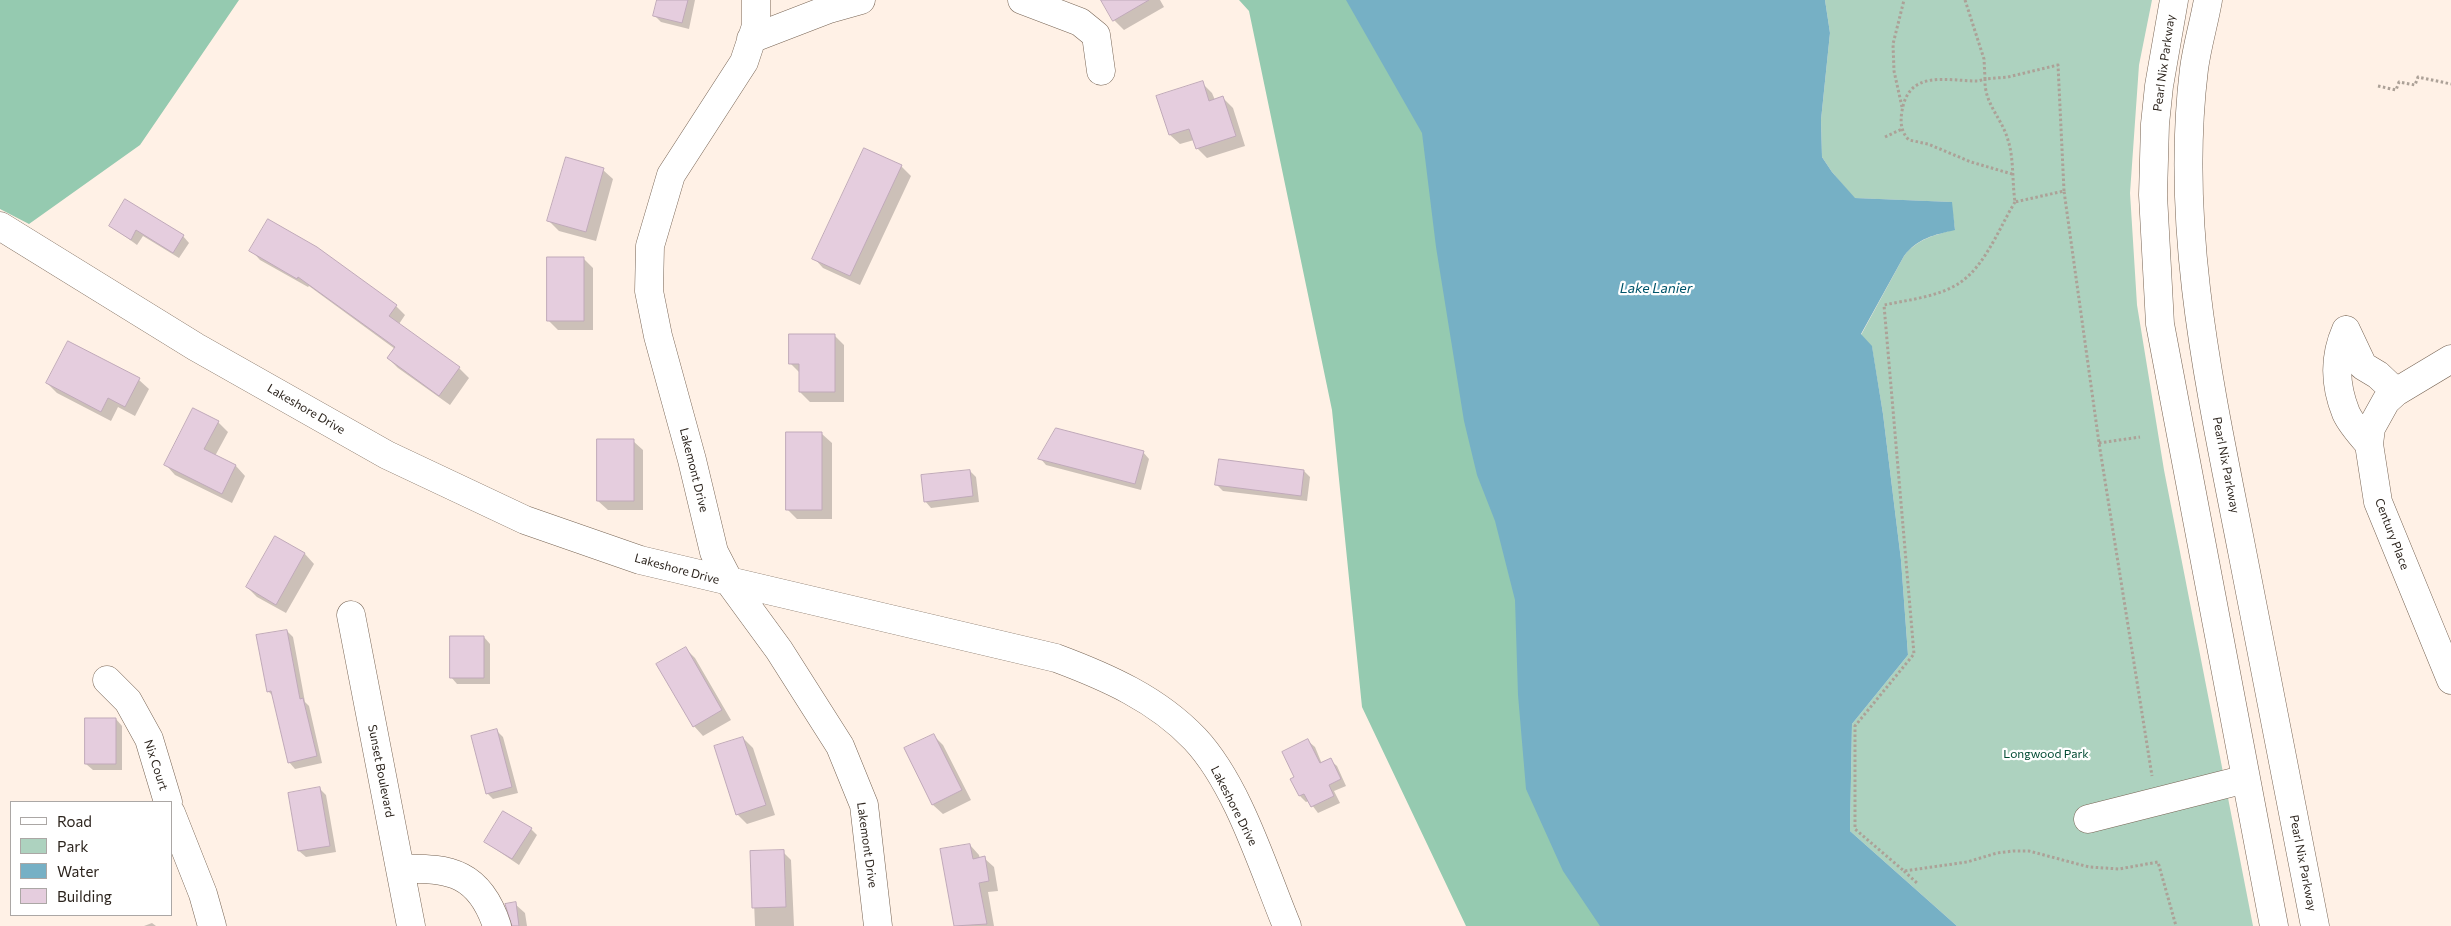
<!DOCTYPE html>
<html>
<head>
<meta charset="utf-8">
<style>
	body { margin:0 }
	#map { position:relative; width:2451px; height:926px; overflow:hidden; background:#fff1e6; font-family:Commissioner,sans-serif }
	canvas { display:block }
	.legend { position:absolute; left:10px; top:801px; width:162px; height:115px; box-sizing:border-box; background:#fff; border:1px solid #aba7a5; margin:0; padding:6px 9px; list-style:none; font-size:15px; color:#2c241d }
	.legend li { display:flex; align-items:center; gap:10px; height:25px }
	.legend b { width:25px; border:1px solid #aba7a5 }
</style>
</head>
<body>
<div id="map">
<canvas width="2451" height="926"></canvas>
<ul class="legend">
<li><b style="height:6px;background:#fff"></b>Road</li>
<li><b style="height:14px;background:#add2bf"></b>Park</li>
<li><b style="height:14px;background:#76b0c5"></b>Water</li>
<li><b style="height:14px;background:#e5cdde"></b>Building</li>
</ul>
</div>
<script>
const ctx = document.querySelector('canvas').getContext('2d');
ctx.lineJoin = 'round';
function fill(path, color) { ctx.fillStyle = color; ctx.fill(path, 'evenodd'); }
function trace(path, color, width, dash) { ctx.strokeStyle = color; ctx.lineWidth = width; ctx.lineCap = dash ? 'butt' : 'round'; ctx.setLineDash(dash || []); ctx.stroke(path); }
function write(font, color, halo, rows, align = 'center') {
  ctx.font = font + ' Commissioner,sans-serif'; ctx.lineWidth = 4.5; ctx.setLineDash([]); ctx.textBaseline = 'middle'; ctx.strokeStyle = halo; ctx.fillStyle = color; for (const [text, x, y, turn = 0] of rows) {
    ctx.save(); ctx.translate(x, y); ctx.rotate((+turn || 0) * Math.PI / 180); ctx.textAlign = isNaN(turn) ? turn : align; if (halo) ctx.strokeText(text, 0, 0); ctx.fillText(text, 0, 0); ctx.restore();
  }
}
fill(new Path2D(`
	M1825,0h327l-13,65 -9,128 7,112 27,165 89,456h-296l-107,-95 2,-107 56,-69 -7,-95 -18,-146 -11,-67 -11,-12 43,-79c14,-18 30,-20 51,-27l-4,-27 -97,-4 -22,-26 -10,-15 -1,-37 9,-87z`), '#add2bf');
fill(new Path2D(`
	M0,0h239l-99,145 -111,79 -29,-15z
	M1239,0h147l83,235 150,691h-153l-104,-219 -30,-297 -83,-399z`), '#95cab0');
fill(new Path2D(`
	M1346,0h479l5,33 -9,87 1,37 10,15 23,26 97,4 3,28c-21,5 -37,8 -51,26l-43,78 11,12 11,68 18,146 7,95 -56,69 -2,107 107,95h-357l-37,-55 -37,-82 -8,-94 -3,-95 -20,-79 -18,-46 -13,-54 -28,-174 -14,-114z`), '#76b0c5');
fill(new Path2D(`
	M658,0h37l-6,29 -28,-7 -6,-6z
	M1103,0h57l4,7 -40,23 -10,-10z
	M1202,83l10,10 3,7 8,-2 10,10 12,38 -38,12 -10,-10 -3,-8 -14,4 -10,-9 -12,-38z
	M901,166l10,10 -51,109 -37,-17 -9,-10z
	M603,170l10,9 -17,62 -37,-10 -10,-10z
	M111,226l72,10 6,7 -10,15 -36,-22 -6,9z
	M251,250l145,56 9,9 -6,9 60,44 10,10 -19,27 -52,-37 -10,-10 7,-9 -86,-63 -1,1 -48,-27z
	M583,258l10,10v62h-35l-10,-10z
	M834,335l10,10v57h-34l-10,-10v-19l-10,-10z
	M68,343l71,37 10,9 -14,27 -17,-9 -7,14 -54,-28 -10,-10z
	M218,422l10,10 -13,24 21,10 9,10 -13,27 -57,-28 -9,-10z
	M822,434l10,9v76h-35l-10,-10z
	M633,441l10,9v60h-35l-10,-9z
	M1143,452l6,7 -8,31 -95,-25 -6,-7z
	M970,471l6,6 3,25 -48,6 -6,-7z
	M1304,471l6,6 -3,24 -84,-10 -6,-6z
	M276,538l29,16 9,10 -28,49 -29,-16 -10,-10z
	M287,631l6,6 12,65 4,4 13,57 -27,6 -6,-7 -15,-65 -6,-6z
	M484,637l6,7v40h-33l-6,-7z
	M685,648l10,10 36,62 -28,16 -9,-10z
	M116,719l6,7v44h-29l-7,-6z
	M497,731l6,6 15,56 -25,6 -6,-6z
	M933,735l10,10 28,55 -28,14 -10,-9 -28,-56z
	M743,738l10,10 22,67 -28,9 -10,-10z
	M1308,741l7,6 7,17 8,-4 7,6 9,20 -12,5 6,12 -22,10 -9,-12 -3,1 -6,-6 -4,-18z
	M320,789l6,6 10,57 -30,5 -7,-6 -9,-57z
	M531,829l6,6 -18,30 -34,-23z
	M970,845l9,10 1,4 4,-1 10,9 4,24 -10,1 6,34h-39l-14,-76z
	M783,852l8,8 3,66h-39l-3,-73z
	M515,904l10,9 2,13h-14z
	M152,923l4,3h-12z`), '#0003');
const building = new Path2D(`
	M657,0h31l-6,23 -29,-7z
	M1101,0h48l-36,21z
	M1203,81l6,20 14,-5 13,40 -40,13 -7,-20 -20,6 -13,-39z
	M864,148l38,17 -52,111 -38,-17z
	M566,157l38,11 -18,64 -39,-11z
	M125,199l59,36 -11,18 -37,-23 -5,10 -22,-14z
	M268,219l49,28 80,58 -8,11 71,51 -21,29 -52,-38 8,-11 -97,-70 -1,2 -48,-28z
	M547,257h37v64h-37z
	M789,334h46v58h-36v-28h-10z
	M68,341l72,37 -15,29 -17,-9 -7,14 -55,-29z
	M193,408l26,13 -15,28 32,16 -14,29 -58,-29z
	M1056,428l88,23 -9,33 -97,-25z
	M786,432h36v78h-36z
	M597,439h37v62h-37z
	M1219,459l85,11 -3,26 -86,-11z
	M970,470l3,26 -49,6 -3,-27z
	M275,536l30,17 -29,52 -30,-18z
	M287,630l13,69 3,-1 14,58 -29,7 -17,-72 -4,1 -11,-57z
	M450,636h34v42h-34z
	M686,647l36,63 -29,17 -37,-63z
	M85,718h31v46h-31z
	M497,729l15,58 -26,7 -15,-58z
	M934,734l28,56 -30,15 -28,-57z
	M743,737l23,68 -30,10 -22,-69z
	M1308,739l12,24 11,-5 10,21 -12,6 5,11 -23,11 -7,-13 -5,2 -9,-17 4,-2 -12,-25z
	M320,787l10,59 -32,5 -10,-58z
	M503,811l29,17 -20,31 -28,-17z
	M970,844l3,15 12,-3 4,25 -10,2 8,41 -33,2 -14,-77z
	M784,850l2,57 -34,1 -2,-57z
	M516,902l3,24h-7l-7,-22z`);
fill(building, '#e5cdde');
trace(building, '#c0a9b9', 1);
const minor = new Path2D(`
	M756,0v26l-12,36 -73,113 -21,71 -1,45 9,45 34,124 22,92 16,31 49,67 61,96 24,59 14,121
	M1022,0l58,22 16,13 5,36
	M2174,0l-15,86 -4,38 -2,71 7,129 114,602
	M2208,0c-4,23 -11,46 -14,69 -20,163 17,323 48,482 25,125 48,250 73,375
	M751,39l78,-30 32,-9
	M0,226l196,121 191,108 138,65 115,40 416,98c51,19 101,41 139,81 43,46 68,129 92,187
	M2346,330c-12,27 -11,56 0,83 5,11 15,22 23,31
	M2346,330l17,36 15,9 18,17
	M2451,359l-55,33 -10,9 -15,27 -2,16 9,58 73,178
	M351,615l60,311
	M107,680l21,21 21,38 19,63
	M171,813l32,81 9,32
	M2088,819l158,-40
	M401,869c50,-2 79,5 96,57`);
trace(minor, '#776454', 29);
trace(new Path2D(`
	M1965,0l19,59 1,20 -7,2c-32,0 -69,-12 -76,30 -2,11 -1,21 7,29l19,4 43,18 41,12
	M2378,86l18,4 3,-8 16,3 3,-8 33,7
	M1902,107l-8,-36 -1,-27 11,-44
	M1885,137l17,-8
	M2064,191l-6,-126 -50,12 -23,2c-1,25 17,39 23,61 6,19 4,41 7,62l49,-11 35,252 53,333
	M2015,202c-16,26 -30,65 -57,82 -21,13 -51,16 -74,21l30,349 -59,72v103l49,42 63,-9 30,-9 16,-2h16l60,16 30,2 39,-7 18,64
	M2099,443l41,-6
	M1904,871l14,13`), '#aca197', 3, [2.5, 2.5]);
trace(minor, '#fff', 28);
write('12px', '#2c241d', '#fff', [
	["Pearl Nix Parkway",2164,63,-82],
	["Lakeshore Drive",306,409,30],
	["Pearl Nix Parkway",2226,465,79],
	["Lakemont Drive",694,470,76],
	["Century Place",2392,534,69],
	["Lakeshore Drive",677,569,15],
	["Nix Court",156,765,72],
	["Sunset Boulevard",381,771,79],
	["Lakeshore Drive",1234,806,63],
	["Lakemont Drive",867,845,82],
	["Pearl Nix Parkway",2303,863,79]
]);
write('12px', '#014a32', '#fff', [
	["Longwood Park",2046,754]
]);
write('italic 14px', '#00556b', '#fff', [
	["Lake Lanier",1656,288]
]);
</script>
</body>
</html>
